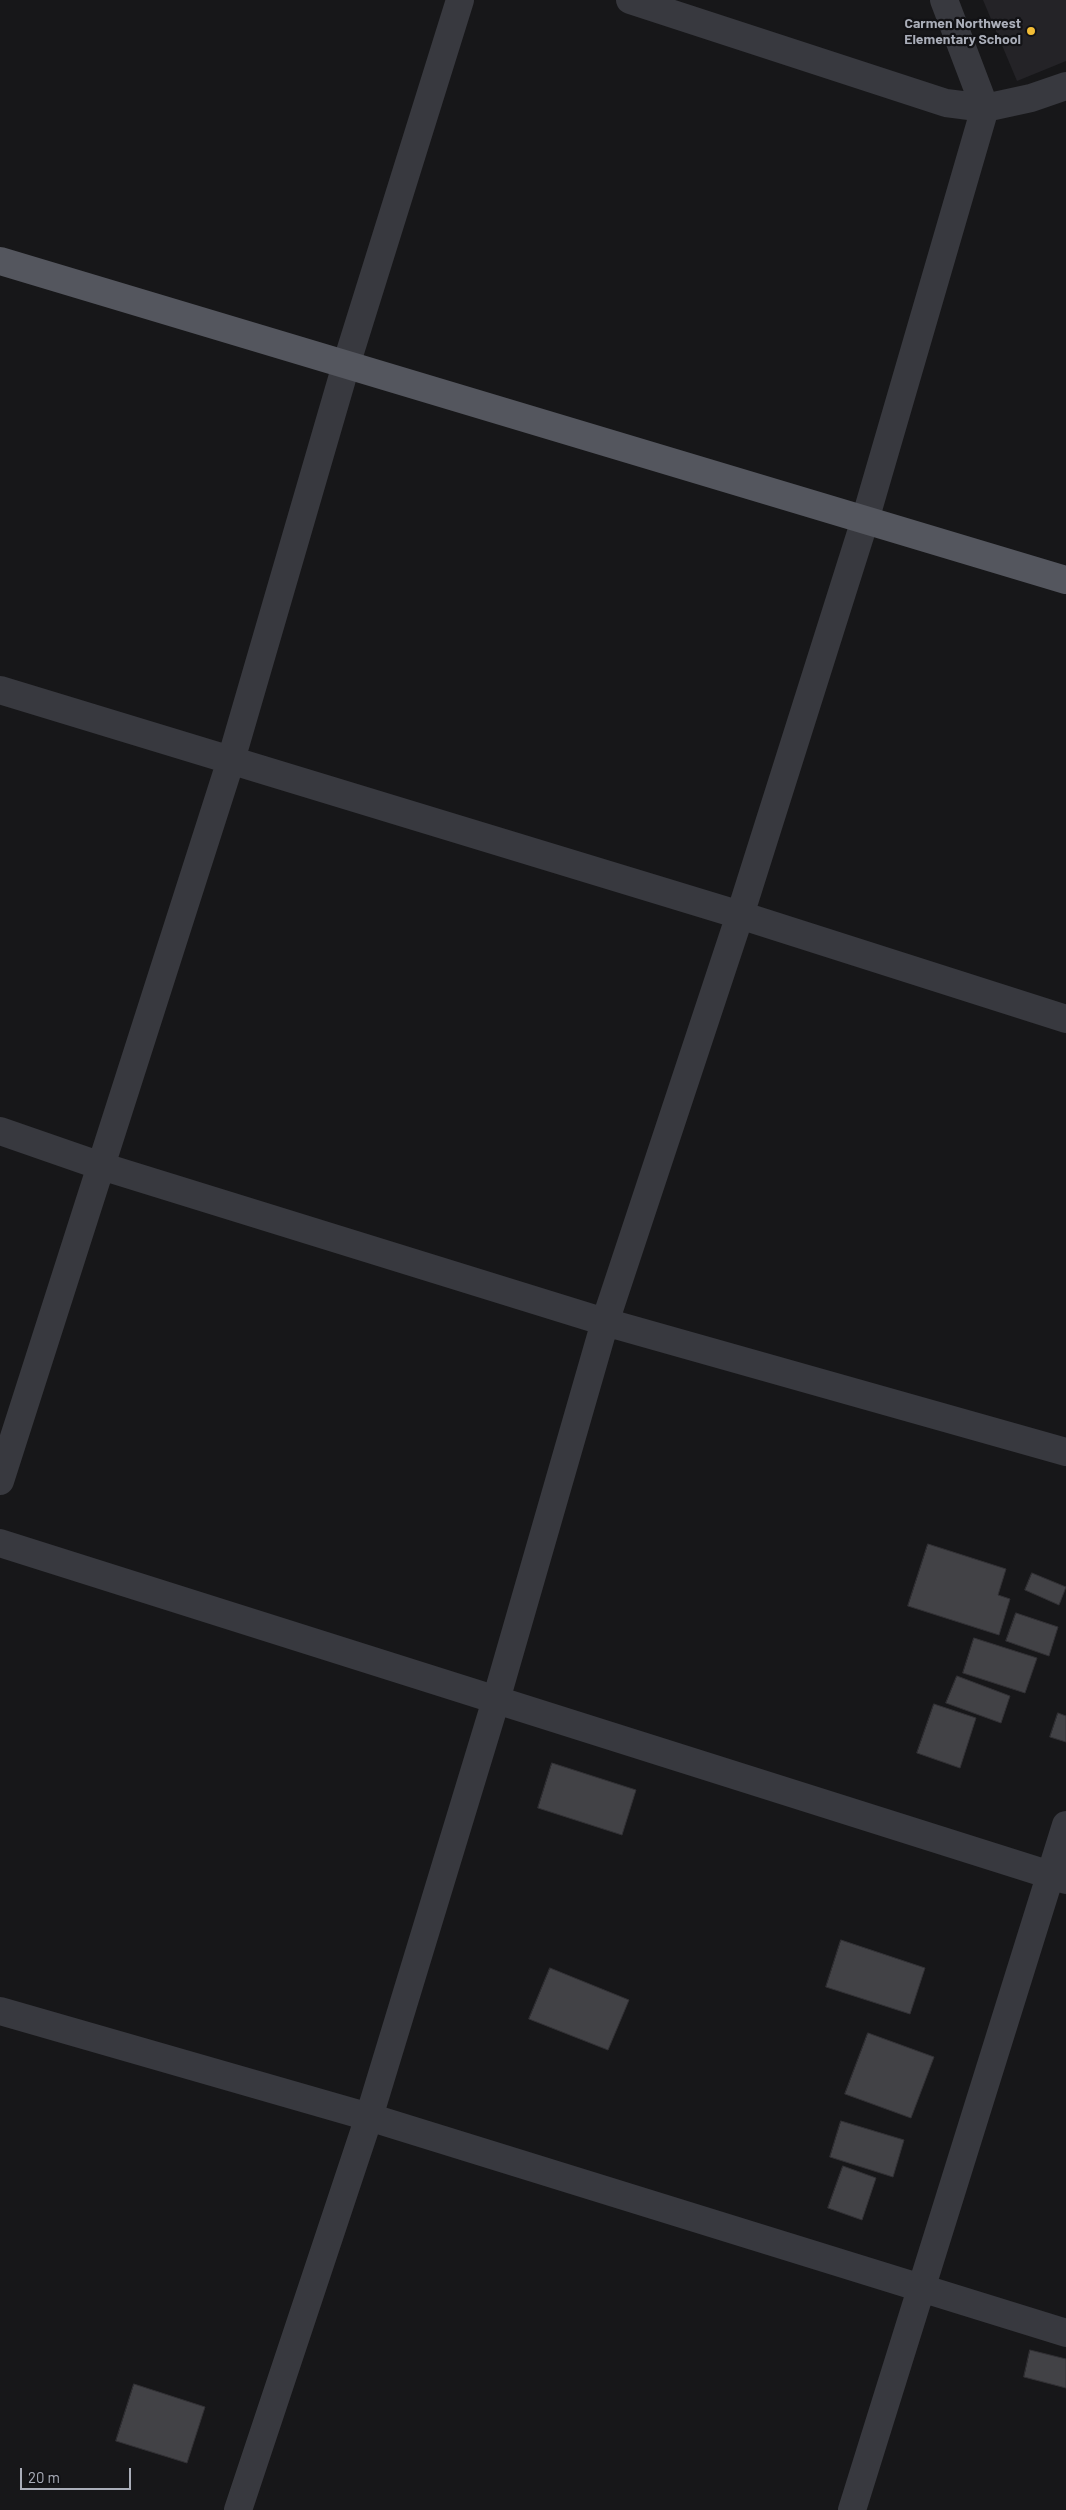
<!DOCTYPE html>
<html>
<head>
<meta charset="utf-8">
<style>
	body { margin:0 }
	#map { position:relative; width:1066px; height:2510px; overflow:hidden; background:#171719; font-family:Barlow,sans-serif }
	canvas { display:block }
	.scale { position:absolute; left:20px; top:2468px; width:111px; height:22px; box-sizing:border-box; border:2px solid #aaaeb9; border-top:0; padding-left:6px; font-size:15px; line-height:18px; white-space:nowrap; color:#aaaeb9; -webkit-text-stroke:4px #121215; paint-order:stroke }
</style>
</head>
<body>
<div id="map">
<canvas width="1066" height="2510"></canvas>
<div class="scale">20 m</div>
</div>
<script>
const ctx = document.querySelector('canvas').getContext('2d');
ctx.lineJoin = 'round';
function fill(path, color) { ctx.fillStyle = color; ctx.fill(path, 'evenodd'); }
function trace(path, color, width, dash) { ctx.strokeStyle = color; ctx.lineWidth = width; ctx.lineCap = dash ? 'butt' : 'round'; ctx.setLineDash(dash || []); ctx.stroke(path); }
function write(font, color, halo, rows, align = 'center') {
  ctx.font = font + ' Barlow,sans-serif'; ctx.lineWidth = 4.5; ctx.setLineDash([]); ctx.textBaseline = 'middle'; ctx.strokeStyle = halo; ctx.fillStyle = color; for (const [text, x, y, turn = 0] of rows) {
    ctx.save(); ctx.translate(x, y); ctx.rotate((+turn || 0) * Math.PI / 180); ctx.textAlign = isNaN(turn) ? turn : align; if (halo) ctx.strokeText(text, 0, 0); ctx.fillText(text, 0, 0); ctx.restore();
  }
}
fill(new Path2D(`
	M983,0h83v61l-49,20z`), '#242327');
const building = new Path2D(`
	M928,1544l78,25 -8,26 12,4 -11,36 -91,-29z
	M1032,1573l34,14 -7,18 -34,-15z
	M1016,1613l42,14 -9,29 -43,-15z
	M974,1638l63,20 -12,35 -62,-20z
	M957,1676l53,20 -9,27 -55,-20z
	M934,1704l42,14 -16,50 -43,-15z
	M1058,1713l8,3v26l-16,-5z
	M552,1763l84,27 -14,45 -84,-27z
	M841,1940l84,28 -15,46 -84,-27z
	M550,1968l79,32 -21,50 -79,-31z
	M868,2033l66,24 -23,61 -66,-24z
	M841,2121l63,19 -11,37 -63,-20z
	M843,2166l33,12 -14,42 -34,-12z
	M1030,2350l36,9v29l-42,-11z
	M134,2384l71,23 -18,56 -71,-22z`);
fill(building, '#424246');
trace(building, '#323135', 1);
trace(new Path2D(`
	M630,0l316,103 39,5 46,-10 35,-12
	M0,690l740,225 326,104
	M0,1131l101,35 504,156 461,130
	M0,1481l231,-721 115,-395 114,-365
	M0,1543l1066,337
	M0,2011l369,106 697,216
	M238,2510l131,-393 127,-417 109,-378 135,-407 125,-395 120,-412 -41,-108
	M852,2510l214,-685`), '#38393f', 28);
trace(new Path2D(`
	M0,261l1066,319`), '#54565e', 28);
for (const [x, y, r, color] of [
	[1031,31,5,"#f3bd36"]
]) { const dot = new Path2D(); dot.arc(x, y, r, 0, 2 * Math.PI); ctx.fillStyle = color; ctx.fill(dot); trace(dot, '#121215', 2); }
write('bold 14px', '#aaaeb9', '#121215', [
	["Carmen Northwest",1021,23],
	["Elementary School",1021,39]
], 'right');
</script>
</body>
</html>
